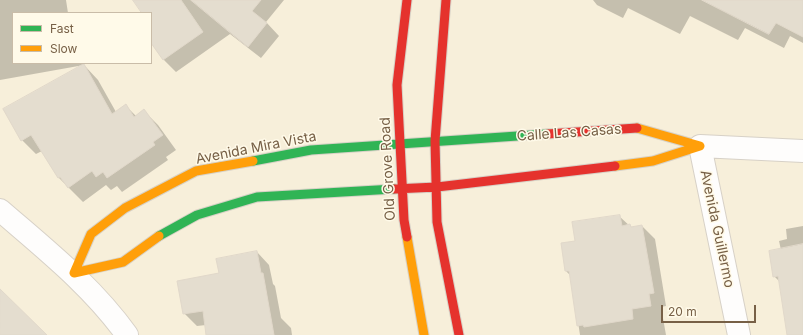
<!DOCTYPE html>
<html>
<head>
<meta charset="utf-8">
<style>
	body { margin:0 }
	#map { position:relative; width:803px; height:335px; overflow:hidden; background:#f8f4e8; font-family:Inter,sans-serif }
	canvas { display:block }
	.legend { position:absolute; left:12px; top:12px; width:140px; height:52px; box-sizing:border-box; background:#fffae9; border:1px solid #c9bca8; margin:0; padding:5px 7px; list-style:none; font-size:12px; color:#776046 }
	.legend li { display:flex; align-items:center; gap:8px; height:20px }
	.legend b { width:20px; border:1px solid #c9bca8 }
	.scale { position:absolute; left:661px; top:305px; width:95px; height:18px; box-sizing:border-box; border:2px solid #776046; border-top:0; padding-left:5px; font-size:12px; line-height:14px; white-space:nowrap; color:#776046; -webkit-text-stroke:3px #fffae9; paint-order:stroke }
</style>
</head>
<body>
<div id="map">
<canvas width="803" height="335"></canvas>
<ul class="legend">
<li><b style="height:5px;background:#30b455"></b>Fast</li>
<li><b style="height:5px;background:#ff9f0a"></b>Slow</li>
</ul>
<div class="scale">20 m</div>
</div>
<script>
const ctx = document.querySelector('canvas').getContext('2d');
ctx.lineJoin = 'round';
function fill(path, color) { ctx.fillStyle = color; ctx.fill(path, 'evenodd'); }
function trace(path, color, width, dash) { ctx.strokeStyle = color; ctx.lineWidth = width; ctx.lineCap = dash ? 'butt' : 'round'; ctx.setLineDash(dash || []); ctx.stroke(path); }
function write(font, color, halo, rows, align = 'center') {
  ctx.font = font + ' Inter,sans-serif'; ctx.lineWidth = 3; ctx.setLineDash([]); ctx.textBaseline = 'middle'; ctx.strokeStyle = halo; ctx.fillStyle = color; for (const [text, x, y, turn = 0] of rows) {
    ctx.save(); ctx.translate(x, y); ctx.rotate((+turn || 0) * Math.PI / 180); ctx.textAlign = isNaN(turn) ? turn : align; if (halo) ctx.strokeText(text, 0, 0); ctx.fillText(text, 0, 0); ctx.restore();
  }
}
fill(new Path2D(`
	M0,0h803v335h-803zM13,13h138v50h-138z`), '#f7efda');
fill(new Path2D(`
	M0,0h66l2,13h-55v50h70l1,2 -84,15z
	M134,0h150l-18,22 13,14 -18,22 -31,-24 -54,38 -12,-12 -13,-18v-29h-7z
	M593,0h210v43l-13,-7 -6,12 -39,-20 -7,12 -48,-24 -10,18 -52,-26 -5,10 -26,-13z
	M84,65l14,15 18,32 10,-6 10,10 8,-5 14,14 18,25 -10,7 2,3 -46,32 -5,-6 -6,4 -5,-5 -23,17 -24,-24 -17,-27 -6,3 -14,-14z
	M619,216l13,12 10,-2 13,13 11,67 -5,1 5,28h-86l-9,-59 -5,-5 10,-30z
	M803,226v109h-15l-8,-53 -6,-6 7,-26 -2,-9 8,-2 -1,-10z
	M257,252l12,13 4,19 2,2 6,32 10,10 1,7h-85l-1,-10 -9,1 -13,-13 36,-39z`), '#0003');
const building = new Path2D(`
	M133,0h48l22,32 -40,28 -12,-17v-30h-9z
	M191,0h70l-9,11 15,12 -19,24z
	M702,0h101v37l-27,-14 -7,11z
	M84,64l28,50 14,-10 8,13 10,-8 19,26 -10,7 2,3 -48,33 -4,-6 -7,5 -4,-6 -24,17 -8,-11 -2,1 -27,-43 -10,6 -18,-32z
	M620,215l2,11 8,-2 1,3 11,-2 12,68 -5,1 2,12 -19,3 1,10 -49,8 -1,-2 -6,1 -8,-55h-4l-4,-28 14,-2 -3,-19z
	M803,244v91h-16l-9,-59 -5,1 -4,-26z
	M257,251l4,22h2l11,62h-68l-3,-24 -20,3 -6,-33 42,-8 -3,-14z
	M0,289l47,46h-47z`);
fill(building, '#e4ddcf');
trace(building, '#e1d8ca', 1);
const street = new Path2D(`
	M0,210c45,39 92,76 127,125
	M739,335l-39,-189 103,5`);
const fast = new Path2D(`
	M253,161l58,-11 236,-16
	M159,236l38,-21 60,-18 137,-8`);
const slow = new Path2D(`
	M615,166l38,-5 47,-15 -63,-18
	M159,236l-36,26 -49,11 17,-39 34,-26 71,-37 57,-10
	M407,237l17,98`);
const jam = new Path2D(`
	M446,0l-11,141 2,81 22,113
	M547,134l90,-6
	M394,189l43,-2 178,-21
	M407,237l-3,-17 -7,-135 10,-85`);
trace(street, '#d7d1c7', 24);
trace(fast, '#d7d1c6', 11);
trace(slow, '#d7d1c6', 11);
trace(jam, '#d7d1c6', 11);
trace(street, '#fefdfc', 22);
trace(fast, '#30b455', 9);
trace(slow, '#ff9f0a', 9);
trace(jam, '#e5322d', 9);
write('14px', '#776046', '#fffae9', [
	["Calle Las Casas",569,133,-4],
	["Avenida Mira Vista",256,148,-11],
	["Old Grove Road",388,169,-93],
	["Avenida Guillermo",717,229,78]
]);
</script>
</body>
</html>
